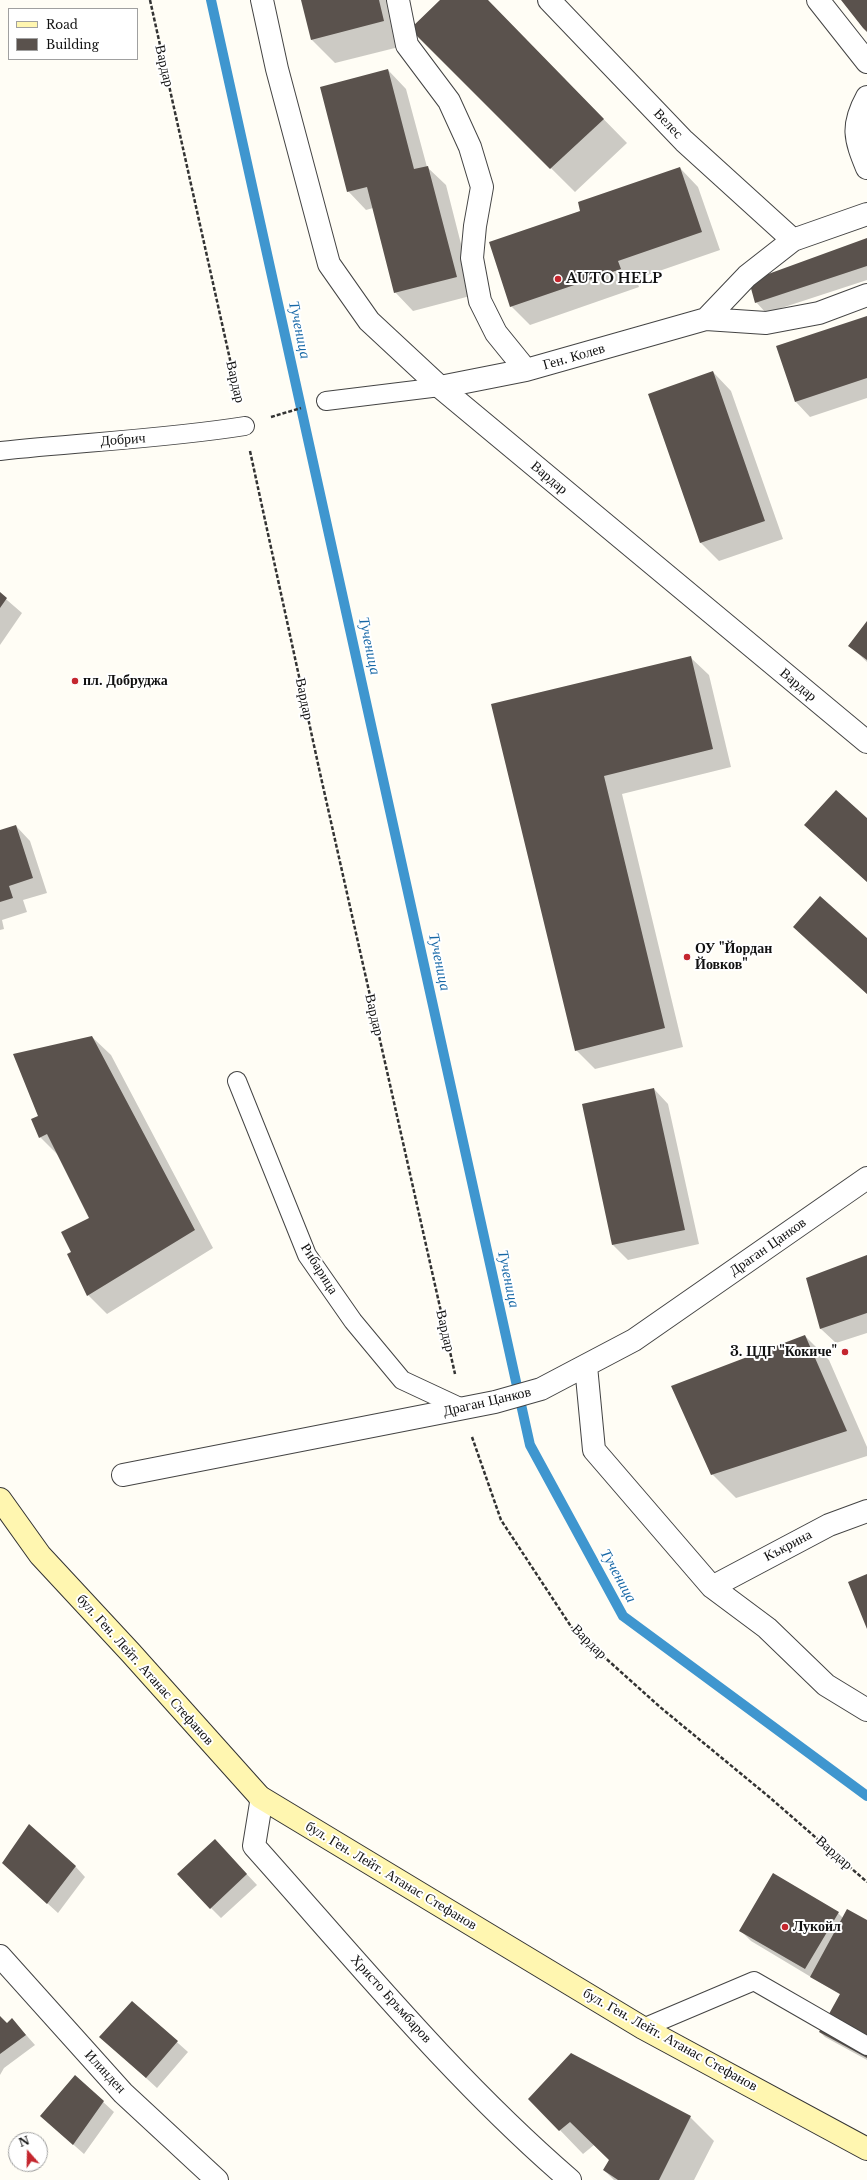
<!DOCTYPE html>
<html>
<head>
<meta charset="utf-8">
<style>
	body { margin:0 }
	#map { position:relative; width:867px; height:2180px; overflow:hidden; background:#fffdf5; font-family:"Libre Baskerville",serif }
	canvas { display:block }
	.legend { position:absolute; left:8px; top:8px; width:130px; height:52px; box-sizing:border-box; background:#fff; border:1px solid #a0a0a0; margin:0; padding:5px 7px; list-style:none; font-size:12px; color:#111 }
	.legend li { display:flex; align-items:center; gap:8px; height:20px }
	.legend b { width:20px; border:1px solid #a0a0a0 }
	.north { position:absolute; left:8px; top:2132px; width:40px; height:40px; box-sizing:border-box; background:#fff; border:1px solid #a0a0a0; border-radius:50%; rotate:340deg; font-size:11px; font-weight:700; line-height:16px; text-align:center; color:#111 }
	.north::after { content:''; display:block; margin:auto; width:14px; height:18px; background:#c4262e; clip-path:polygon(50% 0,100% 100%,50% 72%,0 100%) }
</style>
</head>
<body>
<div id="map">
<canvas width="867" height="2180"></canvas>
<ul class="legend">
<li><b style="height:5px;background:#fff6b0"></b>Road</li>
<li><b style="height:11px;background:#5a524d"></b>Building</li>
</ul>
<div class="north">N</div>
</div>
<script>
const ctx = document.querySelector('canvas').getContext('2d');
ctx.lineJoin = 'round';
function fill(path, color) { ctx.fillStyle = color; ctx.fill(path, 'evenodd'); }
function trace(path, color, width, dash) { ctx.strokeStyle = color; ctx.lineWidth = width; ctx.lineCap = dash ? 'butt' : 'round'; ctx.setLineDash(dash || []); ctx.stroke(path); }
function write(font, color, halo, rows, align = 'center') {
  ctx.font = font + ' "Libre Baskerville",serif'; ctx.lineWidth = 4; ctx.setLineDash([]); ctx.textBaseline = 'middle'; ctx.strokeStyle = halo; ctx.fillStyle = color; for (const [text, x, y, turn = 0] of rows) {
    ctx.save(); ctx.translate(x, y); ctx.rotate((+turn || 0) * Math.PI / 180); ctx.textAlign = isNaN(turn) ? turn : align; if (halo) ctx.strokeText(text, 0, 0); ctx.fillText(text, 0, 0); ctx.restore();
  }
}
fill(new Path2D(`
	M302,0h94l11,45 -72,18 -23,-23z
	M441,0h46l140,143 -52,49 -164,-163z
	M388,70l18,19 21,78 19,18 28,110 -61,16 -18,-19 -22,-84 -7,2 -18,-19z
	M680,168l18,19 22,63 -84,29 3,8 -109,38 -19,-19 71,-95z
	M867,239v41l-101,33 -10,-11z
	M867,317v81l-57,19 -14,-15z
	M713,372l18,19 52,148 -64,22 -18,-18 -51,-148z
	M0,594l22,19 -22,32z
	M867,622v40l-18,-17z
	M690,657l19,18 22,92 -109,27 61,253 -88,22 -19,-19 -84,-345z
	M867,819v63l-62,-57z
	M16,826l14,15 17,52 -24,7 4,12 -25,8 2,9 -4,1v-99z
	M794,927l73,12v55l-58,-52z
	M92,1037l19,18 102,193 -106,66 -19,-19 -15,-42 17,-35 -31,-62 -19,-19 -1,-21z
	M654,1089l14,15 31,140 -71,16 -15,-15 -30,-141z
	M867,1257v76l-31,10 -15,-14 -13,-50z
	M805,1336l24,24 38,87v9l-131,42 -24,-24z
	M225,1851l32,34 -36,33 -10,-10z
	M3,1863l72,3 10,11 -27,36z
	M838,1913l5,5 24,3v139l-42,-23 -5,-5 21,-37 -90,-54 -11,-11z
	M132,2002l56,50 -31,36 -56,-51z
	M0,2017l7,7 5,-5 23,26 -31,23 -4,7z
	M75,2076l39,36 -30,42 -43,-38z
	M530,2099l160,18 24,24 -20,39h-80l-10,-10 6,-10 -16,-15 -11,9z`), '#0003');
trace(new Path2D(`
	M211,0l319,1445 93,171 244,180`), '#3f96cf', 10);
fill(new Path2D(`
	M301,0h78l5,21 -73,19z
	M440,0h48l116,119 -54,50 -140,-140z
	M841,0h26v32l-4,-4z
	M388,69l26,100 14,-3 29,111 -63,16 -27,-106 -20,5 -27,-105z
	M680,167l22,65 -84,29 3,8 -111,38 -21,-65 91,-31 -2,-9z
	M867,238v28l-112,37 -6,-22z
	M867,316v62l-72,24 -19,-56z
	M713,371l52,150 -65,22 -52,-149z
	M0,592l7,6 -7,10z
	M867,621v39l-19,-14z
	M691,656l22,93 -109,27 61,252 -90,23 -84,-347z
	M836,790l31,28v64l-63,-57z
	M16,825l17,53 -24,8 4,12 -13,4v-72z
	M820,896l47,42v56l-74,-67z
	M92,1036l103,194 -108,66 -20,-42 4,-2 -10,-20 28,-14 -42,-84 -8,4 -8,-19 7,-3 -25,-62z
	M654,1088l31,142 -73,15 -30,-141z
	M867,1255v58l-47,16 -14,-51z
	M805,1335l42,96 -136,44 -40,-89z
	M867,1574v55l-19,-47z
	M29,1824l47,42 -29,38 -45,-41z
	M215,1839l32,35 -37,35 -33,-35z
	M773,1873l66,39 -34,57 -66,-38z
	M847,1909l20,11v138l-48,-26 21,-38 -30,-17z
	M132,2001l46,40 -32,37 -47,-41z
	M0,2016l7,7 5,-5 14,17 -26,19z
	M571,2053l120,63 -32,64h-41l-15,-10 6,-10 -39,-38 -11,9 -31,-32z
	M75,2075l29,26 -31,44 -33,-29z`), '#5a524d');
const service = new Path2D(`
	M326,401l114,-14
	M0,451c82,-9 164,-12 245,-25
	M237,1081l70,174 46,66 49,59 60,28
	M643,2028l111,-47 113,65`);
const minor = new Path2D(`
	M262,0l15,69 52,195 40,57 71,66 427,355
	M398,0l9,45 42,56 21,46 12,40 -7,39 -3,32 8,43 16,32 30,37
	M549,0l135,141 109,99
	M818,0l49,62
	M867,97c-16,29 -12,42 0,71
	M706,319l41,-43 46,-36 74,-26
	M440,387l86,-17 180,-51 60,4 53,-10 48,-18
	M586,1366l8,84 118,137 55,41 59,57 41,25
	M123,1475l372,-73 46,-13 93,-49 233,-162
	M712,1587l117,-62 38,-14
	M260,1797l1,6 -7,43c102,114 200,234 316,334
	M0,1956l123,137 94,87`);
const secondary = new Path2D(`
	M0,1499l40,56 91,98 129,144 383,231 224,121`);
trace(service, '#444', 20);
trace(minor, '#444', 24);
trace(secondary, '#333', 24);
trace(new Path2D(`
	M150,0l89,400
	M271,417l30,-9
	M250,451l70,322 135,601
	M472,1437l29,83 71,108 88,79 108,89 99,86`), '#333', 2.5, [4, 2]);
trace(service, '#fff', 18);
trace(minor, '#fff', 22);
trace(secondary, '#fff6b0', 22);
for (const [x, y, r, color] of [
	[558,279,4,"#c4262e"],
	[75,681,4,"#c4262e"],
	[687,957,4,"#c4262e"],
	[845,1352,4,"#c4262e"],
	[785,1927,4,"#c4262e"]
]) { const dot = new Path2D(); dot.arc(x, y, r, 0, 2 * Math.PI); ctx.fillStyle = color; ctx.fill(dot); trace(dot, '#fff', 1.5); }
write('14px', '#111', '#fff', [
	["Вардар",164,66,77],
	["Велес",668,124,46],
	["Ген. Колев",574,357,-16],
	["Вардар",235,382,77],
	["Добрич",123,440,-4],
	["Вардар",549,478,40],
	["Вардар",798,685,40],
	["Вардар",304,699,78],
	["Вардар",374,1015,77],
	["Драган Цанков",768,1247,-35],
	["Рибарица",319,1269,58],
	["Вардар",445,1331,77],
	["Драган Цанков",487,1402,-13],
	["Къкрина",788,1546,-28],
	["Вардар",589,1642,44],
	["бул. Ген. Лейт. Атанас Стефанов",145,1670,48],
	["Вардар",834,1853,41],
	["бул. Ген. Лейт. Атанас Стефанов",391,1876,31],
	["Христо Бръмбаров",391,1999,48],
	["бул. Ген. Лейт. Атанас Стефанов",670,2040,29],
	["Илинден",105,2072,47]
]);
write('bold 14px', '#111', '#fff', [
	["AUTO HELP",566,279],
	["пл. Добруджа",83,681],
	["ОУ \"Йордан",695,949],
	["Йовков\"",695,965],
	["3. ЦДГ \"Кокиче\"",837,1352,"right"],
	["Лукойл",793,1927]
], 'left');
write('italic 15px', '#1768a6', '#fff', [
	["Тученица",299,330,78],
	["Тученица",369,646,78],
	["Тученица",439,962,78],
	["Тученица",508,1279,78],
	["Тученица",618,1576,61]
]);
</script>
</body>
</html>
